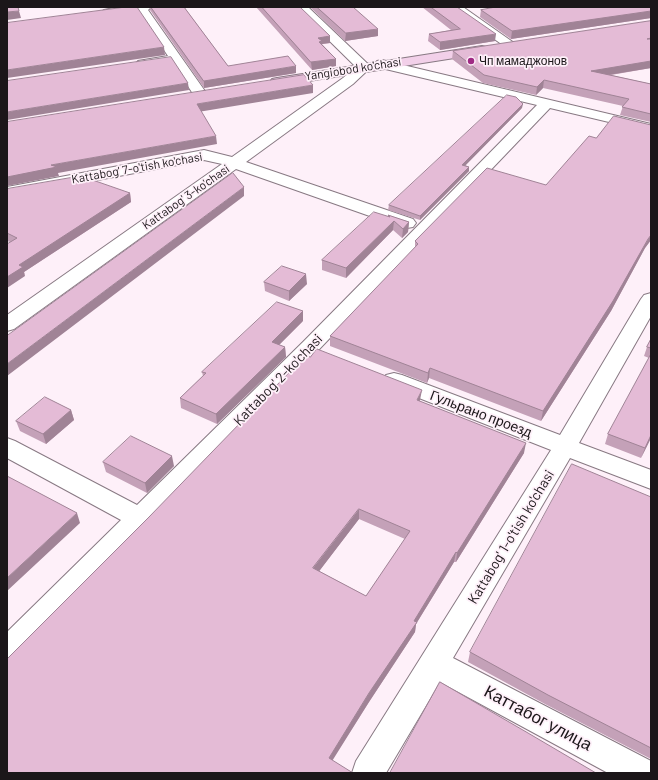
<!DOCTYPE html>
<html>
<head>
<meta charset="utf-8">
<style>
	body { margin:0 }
	#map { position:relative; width:658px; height:780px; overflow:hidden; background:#fef0f9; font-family:Barlow,sans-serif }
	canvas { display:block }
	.frame { position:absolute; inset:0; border:8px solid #1b1619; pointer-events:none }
</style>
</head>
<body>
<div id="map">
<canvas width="658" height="780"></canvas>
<div class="frame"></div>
</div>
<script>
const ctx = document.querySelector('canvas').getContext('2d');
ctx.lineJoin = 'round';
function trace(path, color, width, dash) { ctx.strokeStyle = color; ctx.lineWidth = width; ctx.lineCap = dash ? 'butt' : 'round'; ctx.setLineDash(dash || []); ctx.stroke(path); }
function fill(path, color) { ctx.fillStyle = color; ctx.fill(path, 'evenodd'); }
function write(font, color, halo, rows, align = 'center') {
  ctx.font = font + ' Barlow,sans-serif'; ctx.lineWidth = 3.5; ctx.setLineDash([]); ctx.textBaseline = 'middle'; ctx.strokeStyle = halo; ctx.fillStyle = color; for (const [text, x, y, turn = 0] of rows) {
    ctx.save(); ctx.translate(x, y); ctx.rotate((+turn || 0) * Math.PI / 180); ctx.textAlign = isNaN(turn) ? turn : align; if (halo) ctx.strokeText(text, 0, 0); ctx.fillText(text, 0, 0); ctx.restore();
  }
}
const street = new Path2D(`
	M119,7h32l-3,3 59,84 -2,3 -5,1 -5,-1 -22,-34 -30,5 -5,-1 -2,-3 2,-3 30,-5 -30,-45 -30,4 -4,-1 -2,-2 2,-2z
	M295,7h13l63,60 -18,17 -107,78 167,57 3,4 -3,4 -6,1 -6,-1 -165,-58 -222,160 -7,2v-16l215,-151 -18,-4 -197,37v-10l197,-37 28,7 111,-79 13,-11z
	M449,7h14l54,38 -2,3h-8z
	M382,60l269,64v8l-101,-24 -400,418 -133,135 -10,4v-33l114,-112 -114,-62v-20l8,3 122,64 166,-163 234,-237 -160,-38 -2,-3 2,-3z
	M651,293v23l-72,127 72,27v19l-81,-31 -117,200 198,103v12h-43l-168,-91 -54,91h-34l4,-12 195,-311 -165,-65 -3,-5 3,-5 8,-2 8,2 158,60 81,-136 3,-4z`);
const secondary = new Path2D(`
	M482,46l4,1 2,3 -2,3 -209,33 -5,-1 -2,-3 2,-3 5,-1z`);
trace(street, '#887983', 2);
trace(secondary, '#887983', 2);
fill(street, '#fff');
fill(secondary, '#f2d0e9');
fill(new Path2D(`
	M150,7h34l44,59 68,7 -92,15 -54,-78z
	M256,7h44l30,36 -8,1 14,15v7l-24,4z
	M310,7h43l25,29 -33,5z
	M422,7h35l38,34 -55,9 -12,-9 1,-7 22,-4z
	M651,7v11l-140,21 -31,-22 1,-7z
	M651,21v47l-40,7 40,9v38l-31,-7 3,-9 -80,-18 -7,7 -53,-12 -31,-24 1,-8z
	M522,108l-57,57 4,2v4l-49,49 -32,-10 1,-5z
	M651,125v115l-6,8 -34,63 -70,110 -112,-43 -2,5 -97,-37v-10l85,-88v-7l131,-56 50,-47z
	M7,189l123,4 1,9 -107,70 1,4 -15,-34 -3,-1z
	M388,215l21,7 -1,10 -6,6 -9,-8 -47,48 -24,-8v-10l66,-44z
	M264,282l43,2 -18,17 -24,-10z
	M303,321l-24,24 6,2 1,10 -69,67 -36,-16 -1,-10 23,-22 -1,-4z
	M651,339v99l-10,20 -36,-14 3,-10 41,-76 -5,-2 3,-9z
	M420,400v1l104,52 -68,109h-2l-38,62 -1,8 -46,70 -37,58 -325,13zM359,519l46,20 -39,57 -47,-25z
	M71,410l3,10 -28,24 -26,-13 -4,-10z
	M103,462l71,4 -27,27 -41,-21z
	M651,497v262l-106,-55 -77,-42 2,-10z`), '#c4a1b8');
fill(new Path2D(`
	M468,7h9l-10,1z
	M19,11l2,7 -14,2v-8z
	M651,11v7l-140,21 1,-8z
	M378,29v7l-33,5 1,-8z
	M496,34l-1,7 -55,9v-8z
	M330,36v7l-8,1v5l-4,-11z
	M164,47l1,8 -158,23v-8z
	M336,59v7l-24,4 -1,-8z
	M651,61v7l-61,10 1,-7z
	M296,66v7l-92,15v-7z
	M544,80l-1,8 -7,7 1,-8z
	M188,83l1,7 -182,30v-8z
	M313,85v8l-115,19 -1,-8z
	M523,104l-1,4 -60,61v-4z
	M216,136l1,8 -159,29 1,3 -52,10v-9l44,-12z
	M469,167v4l-49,49v-4z
	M244,187v9l-237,180v-12z
	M130,193l1,9 -107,70 1,4 -18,12v-11l12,-12z
	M394,221l-1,9 -47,48v-10z
	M409,222l-1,10 -6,6 1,-9z
	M651,235v5l-6,8 -34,63 -70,110 2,-10z
	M306,274l1,10 -18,17v-10z
	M303,311v10l-30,30 -1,-9z
	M285,347l1,10 -69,67 -1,-10z
	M430,368l-1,10 -2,5 1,-10z
	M422,390l-2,10 -4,10 1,-10z
	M71,410l3,10 -28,24 -3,-10z
	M651,435v3l-10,20 4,-10z
	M526,443l-2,10 -68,109 1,-9z
	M172,456l2,10 -27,27 -2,-10z
	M359,509v10l-45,59 -1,-10z
	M77,513l3,10 -73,68v-13z
	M456,552l-2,10 -38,62 -1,8 -46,70 -40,64v-8l85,-137z`), '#a08396');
const building = new Path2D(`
	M7,7h11l1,4 -12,1z
	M126,7h11l27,40 -157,23v-47z
	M151,7h33l44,59 60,-10 8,10 -92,15z
	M262,7h38l30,29 -12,2 4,3 -3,1 17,17 -25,3z
	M317,7h36l25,22 -32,4z
	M431,7h26l39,27 -56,8 -11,-8 31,-5z
	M496,7h155v4l-139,20 -31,-21z
	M651,21v17l-4,1h4v22l-60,10 60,13v30l-29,-7 7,-8 -85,-19 -7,7 -53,-12 -31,-24z
	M171,57l17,26 -181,29v-31z
	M304,75l9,10 -116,19 19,32 -165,29 6,2 -50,10v-55z
	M507,95l9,2 7,7 -61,61 7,2 -49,49 -31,-11z
	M614,116l37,9v110l-3,4 -35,62 -70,110 -113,-43 -2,5 -98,-37 88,-92 -3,-3 72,-73 59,17 43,-49 7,2z
	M233,173l11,14 -237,177v-28z
	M81,176l49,17 -111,72 4,2 -16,10v-33l10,-6 -10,-5v-44z
	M374,212l16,5 -2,-2 21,7 -6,7 -9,-8 -48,47 -24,-8z
	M282,266l24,8 -17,17 -25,-9z
	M277,302l26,9 -31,31 13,5 -69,67 -36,-16 26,-25 -4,-1z
	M651,339v9l-4,-1z
	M317,349l105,41 -5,10 109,43 -69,110 -1,-1 -42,69 3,1 -48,71 -40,65 24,15h-346v-114l142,-142 157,-162 4,2zM359,509l51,22 -44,65 -53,-28z
	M651,354v81l-6,13 -37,-14z
	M45,397l26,13 -28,24 -27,-13z
	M131,436l41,20 -27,27 -42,-21z
	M572,464l79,33v251l-103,-53 -78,-43z
	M7,476l70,37 -70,65z
	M440,682l88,51 68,40h-206z`);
fill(building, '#e4bbd6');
trace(building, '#a08396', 1);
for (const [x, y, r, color] of [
	[471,61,4,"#9f2a84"]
]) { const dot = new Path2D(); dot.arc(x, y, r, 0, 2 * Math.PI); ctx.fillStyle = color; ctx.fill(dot); trace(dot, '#fef0f9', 1.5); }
write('12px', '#1b1619', '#fef0f9', [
	["Чп мамаджонов",479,61]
], 'left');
write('12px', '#1b1619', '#fef0f9', [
	["Yangiobod ko'chasi",353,69,-9],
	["Kattabog' 7-o'tish ko'chasi",137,168,-10],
	["Kattabog' 3-ko'chasi",186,197,-35]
]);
write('14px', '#1b1619', '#fef0f9', [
	["Kattabog' 2-ko'chasi",278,380,-46],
	["Гульрано проезд",481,414,21],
	["Kattabog' 1-o'tish ko'chasi",511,537,-59]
]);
write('17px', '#1b1619', '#fef0f9', [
	["Каттабог улица",538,718,28]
]);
</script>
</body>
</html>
